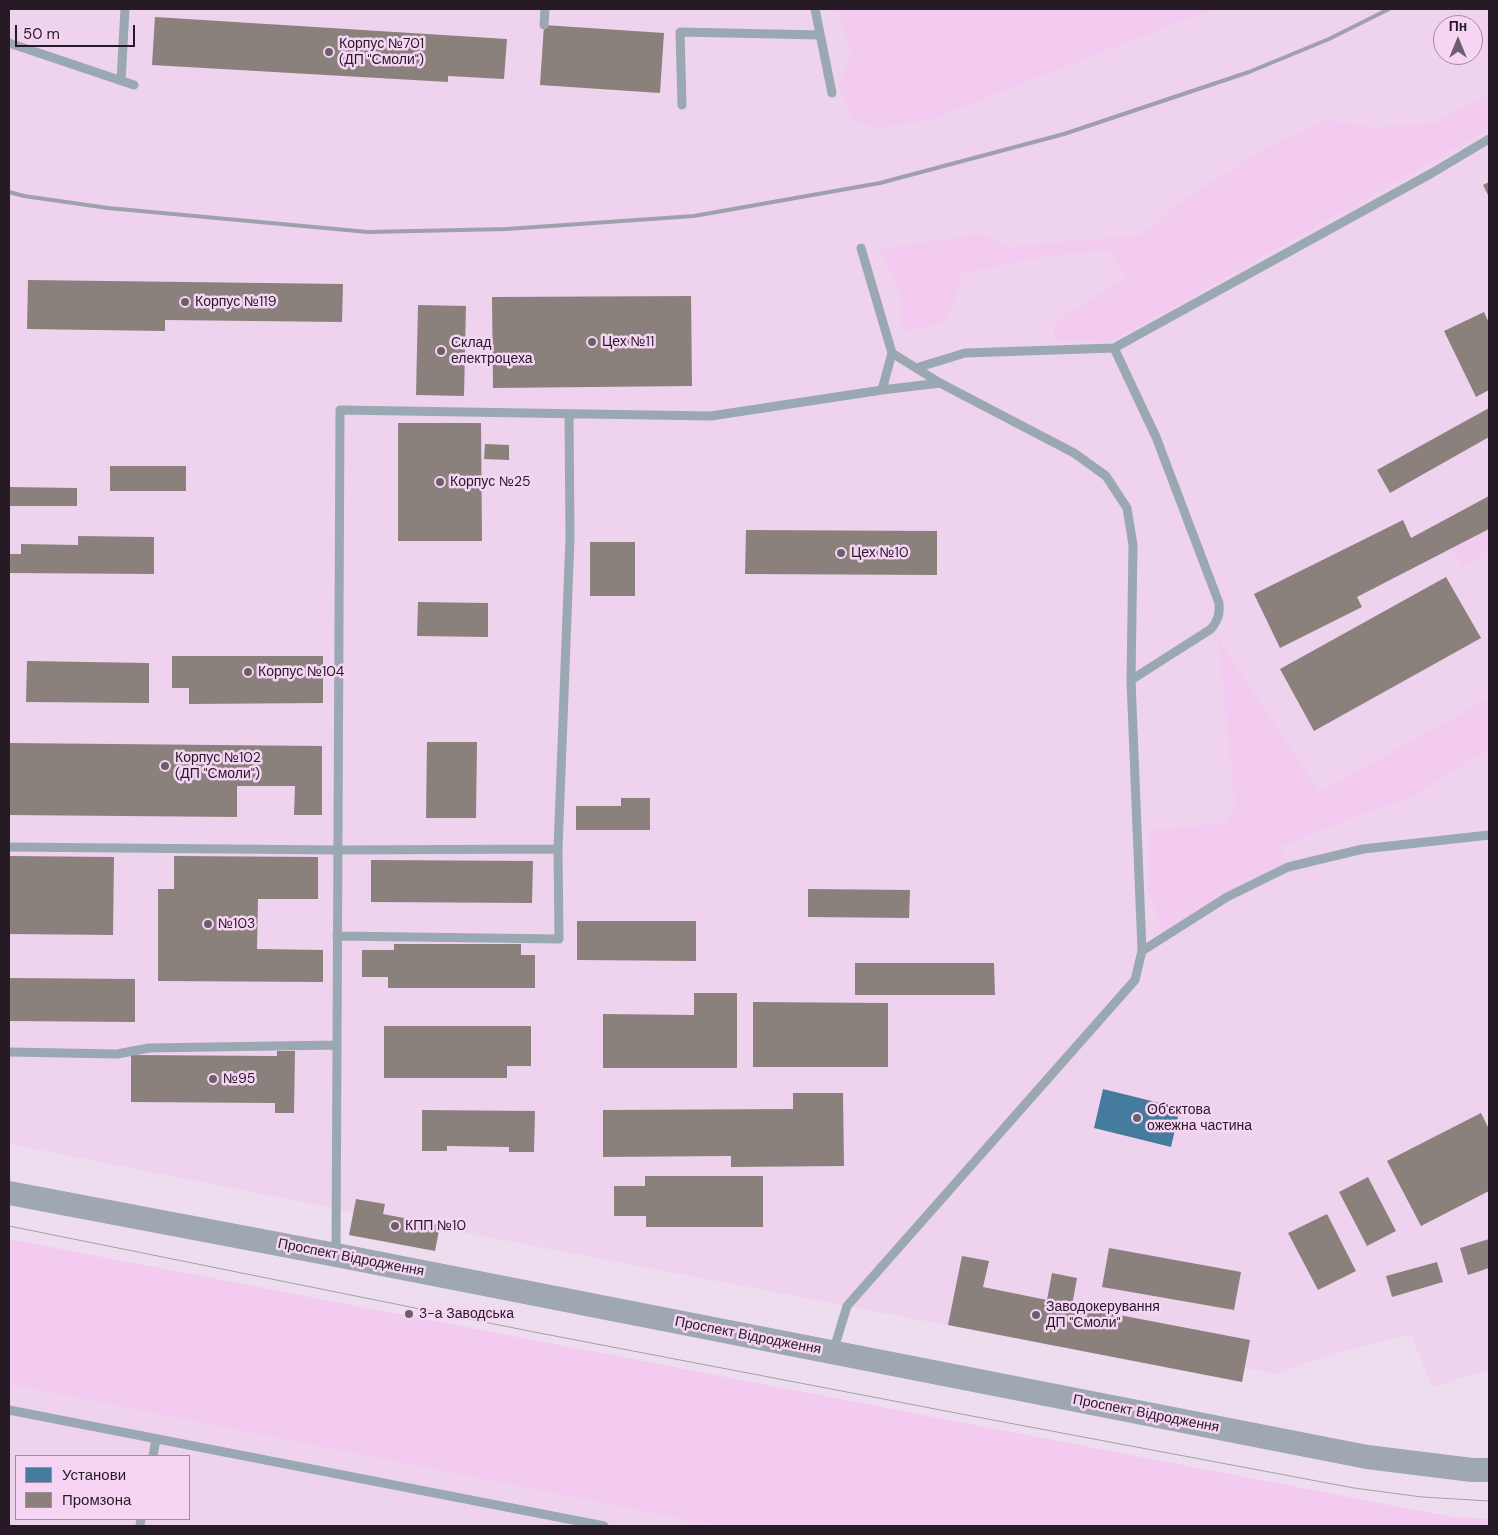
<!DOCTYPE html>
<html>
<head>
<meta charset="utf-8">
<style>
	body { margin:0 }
	#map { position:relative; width:1498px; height:1535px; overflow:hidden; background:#ede; font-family:"DM Sans",sans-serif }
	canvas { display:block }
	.frame { position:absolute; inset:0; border:10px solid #261a25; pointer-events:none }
	.legend { position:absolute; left:15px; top:1455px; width:175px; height:65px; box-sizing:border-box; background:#f6d5f4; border:1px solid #a38aa1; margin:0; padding:6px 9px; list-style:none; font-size:15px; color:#261a25 }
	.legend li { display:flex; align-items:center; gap:10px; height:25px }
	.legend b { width:25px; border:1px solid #a38aa1 }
	.north { position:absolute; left:1433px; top:15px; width:50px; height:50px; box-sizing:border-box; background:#f6d5f4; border:1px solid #a38aa1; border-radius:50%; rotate:0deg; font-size:14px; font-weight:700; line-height:20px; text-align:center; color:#261a25 }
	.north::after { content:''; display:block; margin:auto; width:18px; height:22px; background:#6c5e6b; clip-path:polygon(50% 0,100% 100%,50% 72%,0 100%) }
	.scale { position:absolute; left:15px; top:25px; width:120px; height:22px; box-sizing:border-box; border:2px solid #261a25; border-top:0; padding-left:6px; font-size:15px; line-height:18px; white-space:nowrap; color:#261a25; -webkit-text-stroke:4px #f6d5f4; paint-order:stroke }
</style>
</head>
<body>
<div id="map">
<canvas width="1498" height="1535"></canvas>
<div class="frame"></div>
<ul class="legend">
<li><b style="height:14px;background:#457b9d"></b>Установи</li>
<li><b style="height:14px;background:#8a817c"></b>Промзона</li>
</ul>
<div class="north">Пн</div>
<div class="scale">50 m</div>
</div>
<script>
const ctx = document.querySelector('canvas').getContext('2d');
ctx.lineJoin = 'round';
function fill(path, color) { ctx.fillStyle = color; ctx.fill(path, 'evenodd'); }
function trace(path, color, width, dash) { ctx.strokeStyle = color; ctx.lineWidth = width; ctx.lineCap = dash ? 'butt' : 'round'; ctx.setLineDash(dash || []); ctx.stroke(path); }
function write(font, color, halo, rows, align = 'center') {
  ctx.font = font + ' "DM Sans",sans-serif'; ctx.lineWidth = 5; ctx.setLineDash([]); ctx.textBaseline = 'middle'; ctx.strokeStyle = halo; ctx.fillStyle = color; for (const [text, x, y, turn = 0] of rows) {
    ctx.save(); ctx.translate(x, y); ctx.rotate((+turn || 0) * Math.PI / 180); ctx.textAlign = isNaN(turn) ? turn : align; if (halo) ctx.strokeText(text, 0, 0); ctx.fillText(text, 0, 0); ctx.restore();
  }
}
fill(new Path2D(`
	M9,9h1480v1361l-57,17 -21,-53 -91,24 -44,16 -31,-6 -3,14 -802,-154 -5,23 -86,-16 4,-23 -344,-68zM1443,25h30v30h-30z
	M9,1384l82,16 625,126h-707zM16,1456h173v63h-173z`), '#efd2ee');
fill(new Path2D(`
	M838,9l119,1 -1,-1h255l-278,110 -55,9 -25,-8 -15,-36 14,-29z
	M1489,94v35l-378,213 -57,-2v-17l72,-46 -18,-27 -63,6 -83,18 -9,30 -12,20 -39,7 -2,-38 -20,-44 104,-15 22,13 136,-12 43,-36 79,-50 61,-29 51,7 59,-4z
	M1489,529v22l-27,15 -11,-17z
	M1218,639l101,153 170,-94v51l-83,51 -59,20 -66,27 7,20 -124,70 -16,-47 2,-60 76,-7 9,-19z
	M9,1239l1444,278 36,2v7h-773l-707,-142z`), '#f3cbf1');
fill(new Path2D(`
	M1103,1089l77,19 -9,39 -77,-19z`), '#457b9d');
fill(new Path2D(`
	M155,17l352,22 -3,40 -56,-3v6l-296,-17z
	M544,25l120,8 -4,60 -120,-8z
	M1489,182v15l-6,-12z
	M28,280l315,4 -1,38 -177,-2v11l-138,-2z
	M691,296l1,90 -199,2 -1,-91z
	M418,305l48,1 -2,90 -48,-1z
	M1484,312l5,11v67l-13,7 -32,-66z
	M1489,408v29l-99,56 -13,-23z
	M398,423h83l1,118h-84z
	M485,444l24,1v15l-25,-1z
	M110,466h76v25h-76z
	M9,487l68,1v18h-68z
	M1489,496v33l-132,68 5,10 -82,41 -26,-54 149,-74 8,18z
	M746,530l191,1v44l-192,-1z
	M78,536l76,1v37l-145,-1v-19h12v-10l57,1z
	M590,542h45v54h-45z
	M1446,577l35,61 -167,93 -34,-62z
	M418,602l70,1v34l-71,-1z
	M172,656h151v47l-134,1v-16h-17z
	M27,661l122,2v40l-123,-1z
	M427,742h50l-1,76h-50z
	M9,743l313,3v69h-28l1,-29h-58v31l-228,-2z
	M621,798h29v32h-74v-24h45z
	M9,856l105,1 -1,78 -104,-1z
	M174,856l144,1v42h-60l-1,50 66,1v32l-165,-1v-92h16z
	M371,860l162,1 -1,42 -161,-1z
	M808,889l102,1 -1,28 -101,-1z
	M577,921h119v40l-119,-1z
	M394,944h127v11h14v33h-147v-11h-26v-27h32z
	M855,963h139l1,32h-140z
	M9,978l126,1v43l-126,-1z
	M694,993h43v75h-134v-54l91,1z
	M753,1002l135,1v64h-135z
	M384,1026h147v40h-24v12h-123z
	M277,1051h18l-1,62h-19v-10l-144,-1v-47l146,1z
	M793,1093h50l1,73 -113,1v-11l-128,1v-47l190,-1z
	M422,1110l113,1 -1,41h-25v-5l-62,-1v5h-25z
	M1481,1113l8,16v62l-68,35 -34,-65z
	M645,1176h118v51h-117v-11h-32v-30h31z
	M1368,1177l28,54 -29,15 -28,-54z
	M356,1199l29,5 -2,10 57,11 -5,26 -86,-16z
	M1327,1214l29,57 -38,19 -30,-57z
	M1489,1239v29l-21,7 -8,-27z
	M1109,1248l132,24 -7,38 -132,-23z
	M962,1256l27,5 -6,26 64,13 5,-27 25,5 -5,28 178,34 -8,42 -294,-57z
	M1437,1262l6,20 -51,15 -6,-21z`), '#8a817c');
trace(new Path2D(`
	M815,9l17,84
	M544,25l1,-16
	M9,43l125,42
	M121,81l4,-72
	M682,105l-2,-73 140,3
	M861,248l31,105 48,30
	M1114,348l42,89 63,166c1,11 -1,17 -8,26l-80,51
	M916,368l49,-15 149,-5 318,-175 57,-34
	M882,390l10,-37
	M9,847l329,3 220,-1 12,-311 -1,-124
	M337,936l222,3 -1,-90
	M1142,951l85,-54 61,-30 75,-18 126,-14
	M9,1052l108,2 32,-6 188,-3
	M336,1255l4,-845 371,6 171,-26 58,-7 134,70 32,23 21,32 6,37 -2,135 11,271 -7,29 -288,326 -14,46
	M9,1410l595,116
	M153,1456l3,-17
	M140,1526l1,-7`), '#9aa8b2', 9);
trace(new Path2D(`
	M9,1193l327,62 1031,202 105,13h17`), '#9fa8b2', 24);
trace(new Path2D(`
	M9,1226l520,105 448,86 377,71 68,9 67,4`), '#9ea1aa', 1);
trace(new Path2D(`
	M9,192l15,4 84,12 260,24 139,-3 187,-13 186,-33 184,-49 185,-62 80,-33 60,-30`), '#9ea1aa', 4);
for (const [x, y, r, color] of [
	[329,52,5,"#6c5e6b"],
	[185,302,5,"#6c5e6b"],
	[592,342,5,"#6c5e6b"],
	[441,351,5,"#6c5e6b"],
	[440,482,5,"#6c5e6b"],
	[841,553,5,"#6c5e6b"],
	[248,672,5,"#6c5e6b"],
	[165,766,5,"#6c5e6b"],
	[208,924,5,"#6c5e6b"],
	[213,1079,5,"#6c5e6b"],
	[1137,1118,5,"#6c5e6b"],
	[395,1226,5,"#6c5e6b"],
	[409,1314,5,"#6c5e6b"],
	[1036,1315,5,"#6c5e6b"]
]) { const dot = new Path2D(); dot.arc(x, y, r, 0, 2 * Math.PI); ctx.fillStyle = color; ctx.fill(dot); trace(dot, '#f6d5f4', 2); }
write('14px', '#261a25', '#f6d5f4', [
	["Корпус №701",339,44],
	["(ДП \"Смоли\")",339,60],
	["Корпус №119",195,302],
	["Цех №11",602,342],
	["Склад",451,343],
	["електроцеха",451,359],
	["Корпус №25",450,482],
	["Цех №10",851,553],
	["Корпус №104",258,672],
	["Корпус №102",175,758],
	["(ДП \"Смоли\")",175,774],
	["№103",218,924],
	["№95",223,1079],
	["Об'єктова",1147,1110],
	["ожежна частина",1147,1126],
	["КПП №10",405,1226],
	["Заводокерування",1046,1307],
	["ДП \"Смоли\"",1046,1323],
	["3-а Заводська",419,1314]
], 'left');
write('14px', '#261a25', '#f6d5f4', [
	["Проспект Відродження",351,1258,11],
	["Проспект Відродження",748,1336,11],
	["Проспект Відродження",1146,1414,11]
]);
</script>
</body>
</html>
